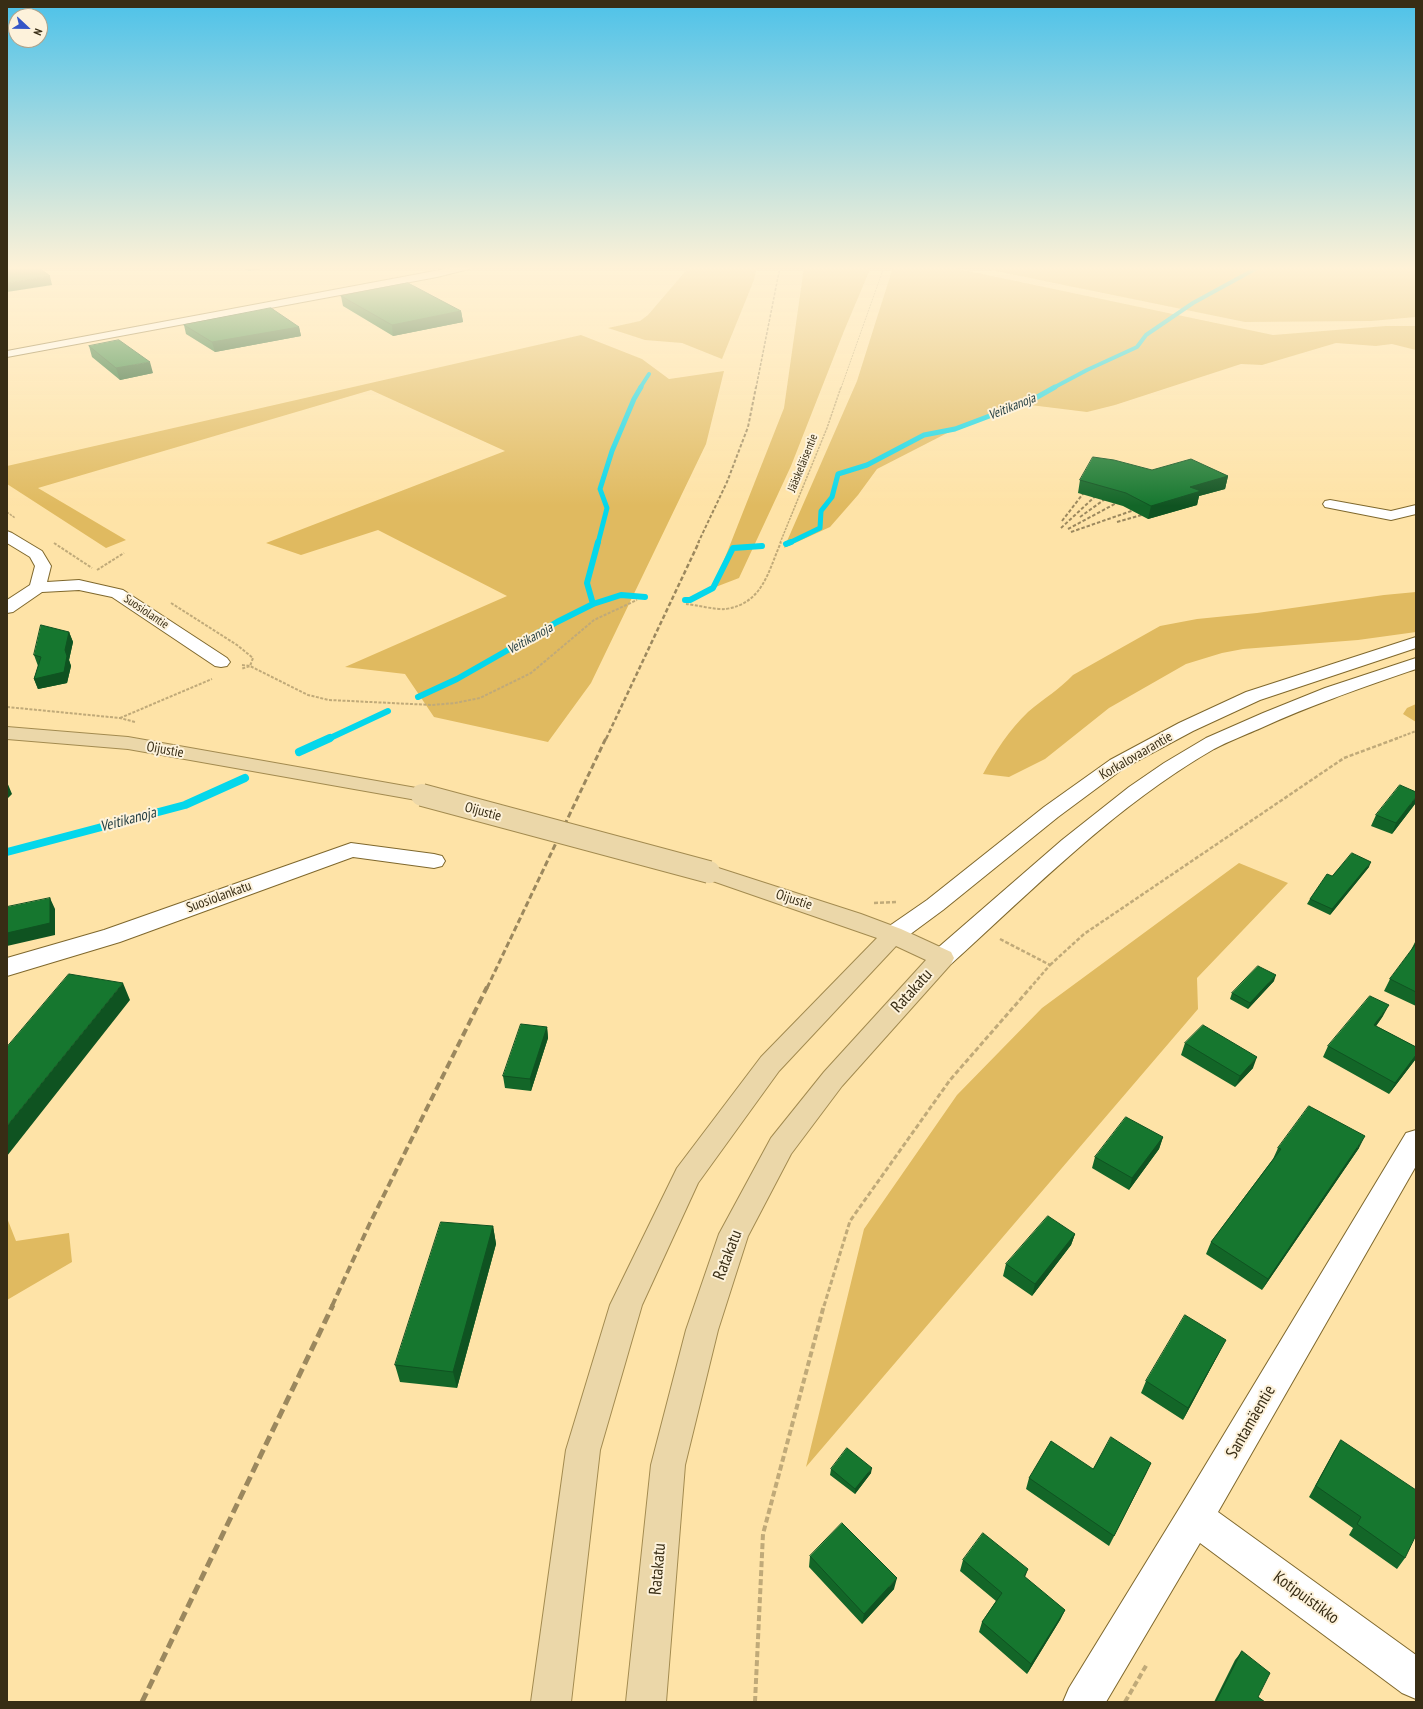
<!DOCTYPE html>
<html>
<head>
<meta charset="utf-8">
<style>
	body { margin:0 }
	#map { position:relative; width:1423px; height:1709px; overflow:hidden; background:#fee3a7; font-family:"PT Sans Narrow",sans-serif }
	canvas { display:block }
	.frame { position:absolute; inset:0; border:8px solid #382d15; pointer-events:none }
	.north { position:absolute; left:8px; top:8px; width:40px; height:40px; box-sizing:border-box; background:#fdf2db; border:1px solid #aea38c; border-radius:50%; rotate:112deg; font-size:11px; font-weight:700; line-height:16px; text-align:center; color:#382d15 }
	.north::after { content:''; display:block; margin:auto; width:14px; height:18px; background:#3556c7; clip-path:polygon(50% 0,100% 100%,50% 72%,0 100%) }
</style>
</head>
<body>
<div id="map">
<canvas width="1423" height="1709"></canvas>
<div class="frame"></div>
<div class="north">N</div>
</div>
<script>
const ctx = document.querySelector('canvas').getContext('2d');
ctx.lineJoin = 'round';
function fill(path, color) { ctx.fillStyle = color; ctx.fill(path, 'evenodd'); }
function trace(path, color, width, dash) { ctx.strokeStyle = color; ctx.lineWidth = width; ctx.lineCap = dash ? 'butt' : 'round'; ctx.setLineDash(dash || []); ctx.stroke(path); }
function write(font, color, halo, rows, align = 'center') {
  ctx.font = font + ' "PT Sans Narrow",sans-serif'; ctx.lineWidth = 4; ctx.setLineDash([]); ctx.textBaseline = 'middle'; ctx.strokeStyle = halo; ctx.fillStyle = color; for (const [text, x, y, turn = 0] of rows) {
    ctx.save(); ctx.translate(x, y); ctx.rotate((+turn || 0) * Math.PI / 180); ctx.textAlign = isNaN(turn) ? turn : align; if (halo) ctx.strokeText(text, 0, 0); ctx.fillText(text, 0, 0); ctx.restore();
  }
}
fill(new Path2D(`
	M689,267h68l-3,13 -32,79 -40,-16 -37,-3 -37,-12 32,-7 8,-6z
	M804,267h67l-27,64 -53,135 -52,112 -26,10 71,-180z
	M893,267h56l324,68 113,-9h30v24l-24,-6 -16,2 -40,-3 -74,22 -21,-1 -126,41 -28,7 -65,-8 -67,25 -78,40 -19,26 -28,32 -46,21 73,-167z
	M976,267h440v50l-45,4 -126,1z
	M581,335l61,24 27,20 55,-8 -18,73 -115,239 -43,59 -114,-25 -29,-43 -60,-7 162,-71 -129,-66 -77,25 -35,-12 239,-92 -134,-61 -333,98 88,52 -20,8 -99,-64v-18z
	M1416,592v40l-58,8 -115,9 -21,4 -36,11 -77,44 -64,51 -36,18 -26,-3c12,-22 26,-44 45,-62 15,-13 32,-23 45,-37l87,-49 37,-7 60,-6 127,-18z
	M1416,704v18l-13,-8 4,-6z
	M1239,863l49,20 -91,95 1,31 -392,458 58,-238 93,-134 85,-87z
	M7,1218l9,23 53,-8 3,29 -65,38z`), '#e0ba60');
trace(new Path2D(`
	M640,388l9,-14
	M1053,388l34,-18 50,-23 9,-12 47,-32 64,-35`), '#04d7eb', 4);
trace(new Path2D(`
	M598,543l9,-35 -7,-19 12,-38 22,-52 7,-12
	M789,543l31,-15 1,-17 11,-14 6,-23 29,-9 57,-30 31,-6 77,-29 23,-13`), '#04d7eb', 5);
trace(new Path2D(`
	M786,544l5,-2
	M685,600h5l23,-12 20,-40 29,-2
	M593,604l-6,-21 11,-41
	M418,697l39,-18 100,-57 36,-18 28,-9 24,2
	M328,739l60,-28`), '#04d7eb', 6);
trace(new Path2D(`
	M299,752l31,-14
	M7,852l178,-47 60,-27`), '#04d7eb', 8);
const minor = new Path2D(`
	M456,267h15l-2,2 -32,8 -430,80v-6z
	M1330,500l61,11 25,-6v9l-25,6 -66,-13 -2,-3 2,-3z
	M7,531l5,2 30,18 9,15 -4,16 32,-2 44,10 104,68 3,4 -3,4 -6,1 -6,-1 -103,-69 -33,-7 -37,2 -29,20 -6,1v-13l23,-15 5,-19 -5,-9 -23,-14z
	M1416,637v11l-156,52 -67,31 -69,37 -66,49 -115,93 -42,31 -8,2 -8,-2 -4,-6 4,-6 42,-29 117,-93 66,-47 69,-37 67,-31z
	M1416,658v11c-52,18 -105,36 -155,59 -16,7 -32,13 -47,21 -99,57 -179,139 -263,215l-9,2 -9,-2 -3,-6 3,-6 129,-112 67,-53 35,-24 42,-25 57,-25 62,-25z
	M351,843l83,11 8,2 3,5 -3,5 -8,2 -81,-11 -233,85 -113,34v-18l97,-28z
	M1416,1130v36l-198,346 198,143v44l-14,-6 -202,-150 -94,159h-43l6,-14 113,-184 224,-371z`);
const major = new Path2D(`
	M7,727l121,10 294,52 7,2 3,4 -3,4 -7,2 -294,-52 -121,-10z
	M709,865l152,49 40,15 50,23 3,6 -3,6 -109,122 -51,68 -43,82 -30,94 -33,135 -19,237h-40l25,-237 35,-135 33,-96 52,-96 53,-66 102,-112 -30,-14 -117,125 -81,112 -56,122 -42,145 -29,252h-40l35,-252 44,-145 67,-137 84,-111 116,-119 -176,-61 -3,-5 3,-5z`);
trace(minor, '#7f682d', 2);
trace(major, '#a38b50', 2);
trace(new Path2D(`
	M841,388l43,-121`), '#c0aa79', 1, [2, 1]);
trace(new Path2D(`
	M7,512l8,6
	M780,543l47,-115 14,-41`), '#c0aa79', 1.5, [2.5, 1]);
trace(new Path2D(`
	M54,543l38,25
	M97,570l27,-17
	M171,603l66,42 16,13 -3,8 -9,3
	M686,604c11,1 29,6 40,5 37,-6 42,-37 55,-67
	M242,665l8,1 58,29 21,5 103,5 23,-2 25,-5 51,-25 63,-53 43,-20
	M7,707l113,11 15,4
	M120,718l92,-39
	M1395,739l21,-8`), '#c0aa79', 2, [3, 1.5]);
trace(new Path2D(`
	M874,903l23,-1
	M1000,939l50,26 -20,23
	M1050,965l34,-31 260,-176 54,-20`), '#c0aa79', 2.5, [4, 2]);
trace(new Path2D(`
	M824,1306l26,-85 100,-141 81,-93`), '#c0aa79', 3, [5, 2.5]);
trace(new Path2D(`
	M755,1702l8,-168 61,-229
	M1125,1702l22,-38`), '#c0aa79', 4, [6, 3]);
fill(minor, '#fff');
fill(major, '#ebd7a9');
trace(new Path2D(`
	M756,388l24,-121`), '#9b885e', 1.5, [3, 1.5]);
trace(new Path2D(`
	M1080,517l32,-23
	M1062,521l27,-35
	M1117,522l35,-10
	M1061,528l41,-38
	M1068,529l56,-30
	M1071,532l72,-25
	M698,543l29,-61 21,-55 8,-40`), '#9b885e', 2, [3.5, 2]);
trace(new Path2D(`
	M606,739l93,-197`), '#9b885e', 2.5, [4.5, 2.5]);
trace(new Path2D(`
	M487,988l119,-250`), '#9b885e', 3, [6, 3]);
trace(new Path2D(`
	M332,1306l38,-83 117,-236`), '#9b885e', 4, [8, 4]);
trace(new Path2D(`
	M142,1702l191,-397`), '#9b885e', 5, [10, 5]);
const majorBridge = new Path2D(`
	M422,795l287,77`);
trace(majorBridge, '#a38b50', 24, []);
trace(majorBridge, '#ebd7a9', 22);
fill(new Path2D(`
	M240,267h37l-29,4z
	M341,296l120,15 2,11 -70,14 -50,-30z
	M184,325l115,2 2,9 -86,16 -29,-18z
	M89,346l64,27 -33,7 -28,-23z
	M1152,470l76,6 -3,13 -26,7 -2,9 -49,14 -25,-13 -45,-13 2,-13z
	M69,632l4,10 -4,18 2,6 -4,17 -29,6 -4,-10 4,-13 -4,-11z
	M1415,804l-23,30 -21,-8 5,-11z
	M1369,867l-39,48 -23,-11 3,-5 22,-23z
	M1416,940v66l-32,-15 6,-12 20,-27z
	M1274,981l-26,28 -18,-10 2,-6z
	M1383,1016l-7,10 40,21v12l-1,1 -26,34 -66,-37 5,-11z
	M547,1027l1,11 -17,53 -26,-3 -2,-12z
	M1185,1043l68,25 -18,19 -54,-32z
	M1163,1137l-4,12 -30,41 -37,-22 3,-11z
	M1278,1148h81l-97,142 -56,-36 5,-12 62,-83z
	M493,1226l3,18 -39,144 -57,-6 -5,-17z
	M1075,1234l-4,11 -39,51 -29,-20 3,-12z
	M1220,1351l-37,69 -42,-27 5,-12z
	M1341,1440l64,118 -8,11 -48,-34 4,-7 -44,-31 25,-46z
	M1151,1463l-42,83 -83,-57 3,-11 64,-9z
	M831,1469l40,4 -16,21 -25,-19z
	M810,1556l84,33 -32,35 -53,-57z
	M963,1560l62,18 40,32 -5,10 -33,54 -48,-42 3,-10 14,-21 -36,-30z
	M1242,1651l16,46 7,5h-51l21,-42z`), '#136628');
fill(new Path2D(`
	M247,267h30l-29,4z
	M50,276l2,9 -45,7v-9z
	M461,311l2,11 -70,14 -1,-11z
	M299,327l2,9 -86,16 -3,-10z
	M150,362l3,11 -33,7 -4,-12z
	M1228,476l-3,13 -26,7 -2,9 -49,14 3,-13 39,-19z
	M69,632l4,10 -4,18 2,6 -4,17 -29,6 -4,-10 31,-29z
	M7,782l5,12 -5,5z
	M1416,797v4l-1,3 -23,30 4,-11z
	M1371,862l-2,5 -39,48 2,-6z
	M50,898l5,11v26l-48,11v-13z
	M1276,975l-2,6 -26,28 2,-6z
	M123,983l7,17 -123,156v-30z
	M1389,1005l-6,11 -14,20 5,-11z
	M547,1027l1,11 -17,53 -1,-12z
	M1416,1055v4l-1,1 -26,34 6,-11z
	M1257,1057l-4,11 -18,19 5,-11z
	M1365,1136l-6,12 -97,142 6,-11z
	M1163,1137l-4,12 -30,41 3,-12z
	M493,1226l3,18 -39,144 -4,-16z
	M1075,1234l-4,11 -39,51 3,-12z
	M1226,1340l-6,11 -37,69 5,-12z
	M1151,1463l-5,11 -37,72 5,-10z
	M872,1468l-1,5 -16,21v-5z
	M1028,1569l-4,11v-4z
	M897,1578l-3,11 -32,35 2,-10z
	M1065,1610l-5,10 -33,54 4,-10z`), '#0f5321');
const building = new Path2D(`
	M7,267h31l12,9 -43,7z
	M408,283l53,28 -69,14 -51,-29z
	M271,308l28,19 -87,15 -28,-17z
	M119,340l31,22 -34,6 -27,-22z
	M1093,457l21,3 38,10 39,-11 37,17 -38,11 11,4 -50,15 -25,-13 -46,-13z
	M41,625l28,7 -4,18 2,6 -3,16 -30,7 7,-22 -7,-2z
	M1400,785l16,7v5l-20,26 -20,-8z
	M1352,853l19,9 -39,47 -22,-10 17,-25 5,2z
	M50,898v25l-43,10v-26z
	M1416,944v48l-26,-13z
	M1258,966l18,9 -26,28 -18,-10z
	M69,974l54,9 -116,143v-79z
	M1370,996l19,9 -15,20 42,22v8l-21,28 -67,-37z
	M521,1024l26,3 -17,52 -27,-3z
	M1203,1025l54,32 -17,19 -55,-33z
	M1309,1106l56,30 -97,143 -57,-37 70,-93 -3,-1z
	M1126,1117l37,20 -31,41 -37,-21z
	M1048,1216l27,18 -40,50 -29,-20z
	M441,1222l52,4 -40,146 -58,-7z
	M1185,1315l41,25 -38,68 -42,-27z
	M1111,1437l40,26 -37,73 -85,-58 22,-37 42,28z
	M1341,1440l75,50v45l-11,23 -48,-34 4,-7 -45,-31z
	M847,1448l25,20 -17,21 -24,-20z
	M842,1523l55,55 -33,36 -54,-58z
	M983,1533l45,36 -4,7 41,34 -34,54 -49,-42 20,-29 -39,-33z
	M1242,1651l28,22 -12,24 7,5h-49z`);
fill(building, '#16772f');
trace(building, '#0f5321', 1);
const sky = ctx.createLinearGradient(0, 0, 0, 506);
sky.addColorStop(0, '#4dc2e9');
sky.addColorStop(0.53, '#fff2d7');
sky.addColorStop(1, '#fff2d700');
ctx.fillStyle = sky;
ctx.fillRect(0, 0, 1423, 506);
write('12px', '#382d15', '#fdf2db', [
	["Jääskeläisentie",803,463,-68],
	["Suosiolantie",146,612,34]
]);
write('italic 13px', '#1f3a3e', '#fdf2db', [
	["Veitikanoja",1012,407,-22],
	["Veitikanoja",530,639,-29]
]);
write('14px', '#382d15', '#fdf2db', [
	["Oijustie",165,750,10],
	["Korkalovaarantie",1136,756,-30],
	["Oijustie",483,812,15],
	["Suosiolankatu",219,897,-20],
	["Oijustie",794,900,18]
]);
write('italic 15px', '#1f3a3e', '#fdf2db', [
	["Veitikanoja",128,820,-15]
]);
write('17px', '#382d15', '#fdf2db', [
	["Ratakatu",912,991,-48],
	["Ratakatu",728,1255,-69],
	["Santamäentie",1251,1422,-60],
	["Ratakatu",658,1569,-85],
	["Kotipuistikko",1306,1598,36]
]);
</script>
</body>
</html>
